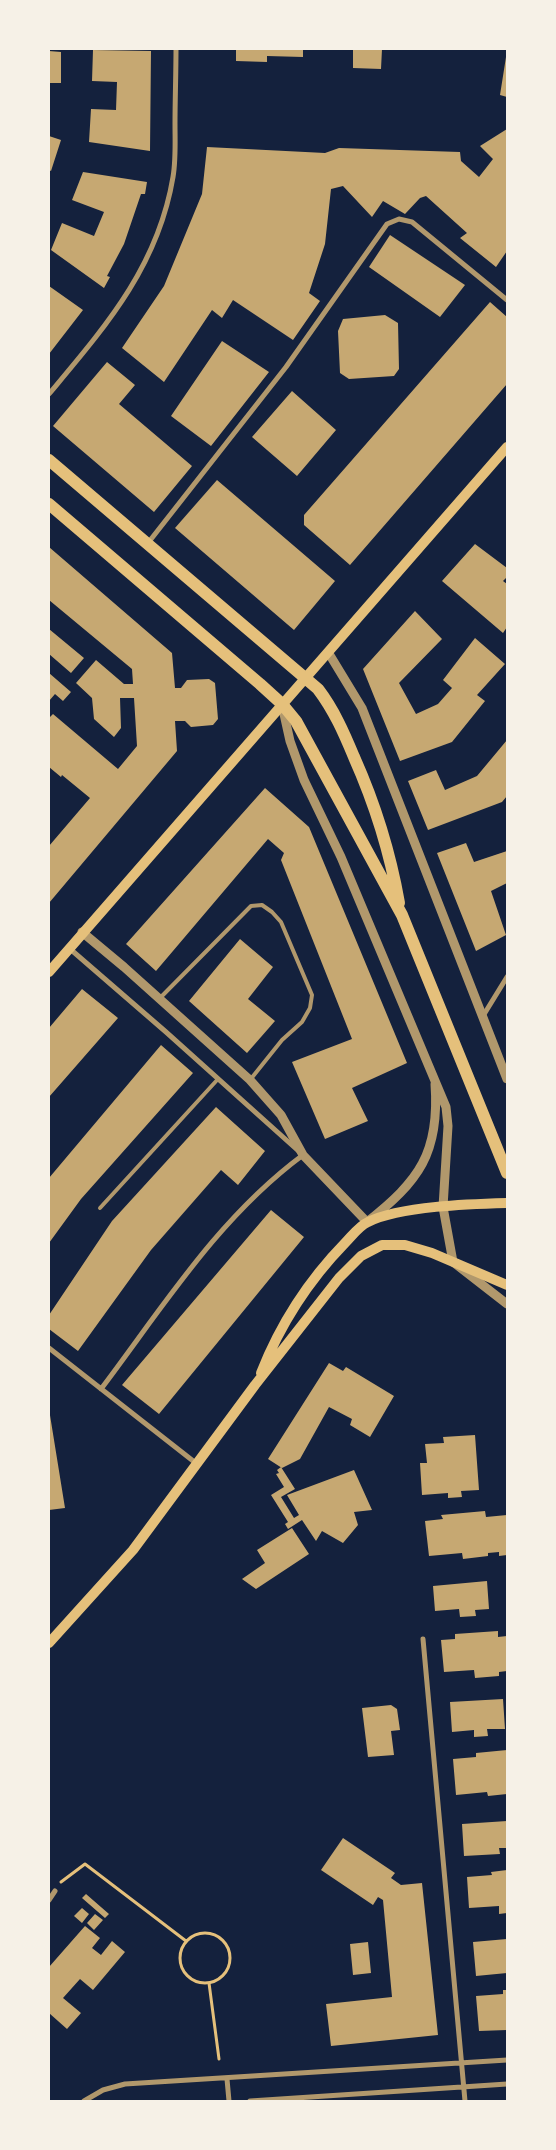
<!DOCTYPE html>
<html>
<head>
<meta charset="utf-8">
<style>
	body { margin:0 }
	#map { position:relative; width:556px; height:2150px; overflow:hidden; background:#14213d; font-family:"Titillium Web",sans-serif }
	canvas { display:block }
	.frame { position:absolute; inset:0; border:50px solid #f6f1e7; pointer-events:none }
</style>
</head>
<body>
<div id="map">
<canvas width="556" height="2150"></canvas>
<div class="frame"></div>
</div>
<script>
const ctx = document.querySelector('canvas').getContext('2d');
ctx.lineJoin = 'round';
function fill(path, color) { ctx.fillStyle = color; ctx.fill(path, 'evenodd'); }
function trace(path, color, width, dash) { ctx.strokeStyle = color; ctx.lineWidth = width; ctx.lineCap = dash ? 'butt' : 'round'; ctx.setLineDash(dash || []); ctx.stroke(path); }
fill(new Path2D(`
	M236,49h67v8l-36,-1v6l-31,-1z
	M353,49h29l-1,20 -28,-1z
	M93,50l58,1 -1,100 -61,-9 2,-33 25,1 1,-28 -25,-1z
	M49,51l12,1v31h-12z
	M506,57h1v40l-7,-2z
	M507,129v122l-11,16 -36,-29 7,-5 -41,-37 -6,2 -15,16 -22,-13 -11,16 -29,-31 -12,3 -6,55 -16,49 11,8 -27,39 -60,-40 -11,18 -10,-8 -48,72 -42,-34 42,-62 38,-92 5,-47 118,6 14,-5 121,4 1,9 18,16 14,-18 -13,-13z
	M49,136l12,4 -10,31 -2,-1z
	M83,172l64,10 -2,12h-4l-17,50 -17,32 3,1 -6,11 -53,-38 11,-27 32,13 10,-24 -32,-12z
	M390,235l75,50 -25,32 -71,-50z
	M49,286l34,24 -34,44z
	M490,302l17,15v67l-157,181 -46,-40v-10z
	M385,315l13,8 1,46 -5,7 -45,3 -9,-6 -2,-42 5,-12z
	M222,341l47,31 -58,74 -40,-30z
	M107,362l28,23 -16,19 73,62 -38,46 -101,-86z
	M292,391l44,39 -39,46 -45,-39z
	M217,480l118,101 -41,49 -119,-102z
	M475,544l32,24v9l-4,4 4,3v43l-4,6 -61,-52z
	M49,547l123,106 3,35h6l6,-8 22,-1 6,4 3,36 -5,6 -22,2 -6,-6h-10l2,30 -128,152v-57l41,-48 -28,-23 -1,2 -12,-10v-49l4,-4 65,55 19,-23 -3,-48h-14l1,30 -7,9 -20,-18 -2,-21 -16,-15 20,-23 28,24h9l-1,-15 -83,-69z
	M415,611l27,28 -43,44 17,31 22,-10 14,-16 -9,-8 32,-42 30,26 -28,31 8,6 -33,41 -52,19 -37,-92z
	M49,629l35,29 -13,15 -22,-19z
	M49,673l22,19 -8,9 -8,-7 -6,7z
	M507,740v56l-5,6 -74,28 -20,-49 28,-11 9,20 32,-14z
	M265,788l44,39 98,236 -55,25 16,33 -43,18 -33,-77 60,-23 -71,-179 3,-7 -16,-14 -112,132 -30,-27z
	M466,843l8,19 33,-11v32l-16,8 15,44 -30,16 -39,-98z
	M240,939l33,28 -25,32 27,22 -28,32 -58,-52z
	M82,989l36,29 -69,79v-69z
	M161,1045l32,28 -112,126 -32,44v-65z
	M216,1107l49,44 -27,34 -17,-15 -70,80 -73,101 -29,-22v-14l63,-94z
	M271,1210l33,27 -145,177 -37,-29z
	M329,1363l14,8 3,-4 48,29 -24,41 -20,-12 2,-6 -23,-12 -29,52 -18,9 -14,-9z
	M49,1409l16,99 -16,2z
	M475,1435l4,55 -18,1 1,6 -14,1v-5l-26,2 -2,-32h7l-2,-19 19,-1 -1,-6z
	M281,1467l14,22 -14,8 13,21 5,-3 -12,-20 67,-25 18,40 -18,2 4,13 -15,18 -21,-12 -6,10 -14,-21 -14,9 -3,-5 3,-2 -17,-27 13,-8 -8,-13 3,-1 -2,-3z
	M485,1511l1,6 21,-2v40l-8,1v-4l-11,1v3l-25,3 -1,-6 -33,3 -4,-35 18,-2 -2,-4z
	M292,1528l17,26 -53,35 -14,-10 23,-16 -8,-13z
	M487,1581l2,28 -14,1 1,6 -16,1 -1,-8 -24,2 -2,-25z
	M498,1631v6l9,-1v35l-8,1v4l-24,2 -1,-8 -30,2 -3,-32 14,-1v-5z
	M503,1699l2,30h-18l1,7 -14,1v-7l-22,2 -2,-30z
	M391,1705l6,4 3,21 -9,1 3,24 -26,2 -6,-49z
	M507,1750v44l-19,2 -1,-4 -31,3 -3,-36 23,-2v-4z
	M507,1821v27h-8l1,6 -36,2 -2,-32z
	M343,1838l52,35 -4,5 10,7 21,-2 16,152 -107,11 -5,-42 66,-7 -9,-97 -5,-3 -5,8 -52,-35z
	M507,1870v43l-8,1v-8l-30,2 -2,-31 25,-2 -1,-3z
	M86,1894l23,20 -4,4 -23,-20z
	M82,1908l7,6 -7,9 -8,-7z
	M95,1914l8,6 -9,10 -7,-7z
	M85,1926l15,12 -8,10 9,7 11,-14 13,11 -32,38 -13,-11 -17,19 18,15 -14,16 -18,-16v-46z
	M507,1939v34l-31,3 -3,-34z
	M368,1942l3,31 -18,2 -3,-31z
	M503,1990h4v40l-28,1 -3,-35 27,-2z`), '#c6a872');
trace(new Path2D(`
	M61,1882l24,-18 101,77
	M180 1958a25 25 0 1 1 50 0a25 25 0 1 1-50 0Z
	M209,1983l10,76`), '#e5c07b', 3);
trace(new Path2D(`
	M160,998l91,-92 11,-1 10,7 9,10 31,73 -2,13 -8,14 -20,18 -32,40
	M100,1208l118,-129`), '#b1986c', 4);
trace(new Path2D(`
	M49,394c56,-67 109,-127 124,-217 3,-17 2,-35 2,-53 0,-25 1,-50 1,-75
	M148,543l138,-176 101,-143 12,-5 13,3 95,78
	M69,948l97,84 137,123c-85,63 -140,152 -202,234
	M483,1016l24,-39
	M49,1348l148,116
	M423,1639l42,462
	M49,1900l6,-9
	M227,2079l2,22
	M84,2101l19,-11 22,-6 382,-24
	M250,2101l257,-17`), '#b1986c', 5);
trace(new Path2D(`
	M328,652l34,56 145,371
	M282,705l8,36 14,39 37,77 105,250 2,19 -5,81 10,55 54,42
	M82,932l42,35 126,113 31,35 22,40 64,67c52,-41 73,-69 68,-138`), '#b1986c', 9);
trace(new Path2D(`
	M49,972l458,-525
	M261,1373c19,-48 48,-93 84,-130 7,-7 14,-17 23,-21 32,-16 103,-18 139,-19
	M49,1643l84,-93 122,-165 84,-107 22,-22 21,-11h23l27,8 75,32`), '#e5c07b', 10);
trace(new Path2D(`
	M49,460l269,229c16,21 26,44 36,68 21,47 36,95 45,146
	M49,504l211,180 22,20 14,17 106,194 105,258`), '#e5c07b', 12);
</script>
</body>
</html>
